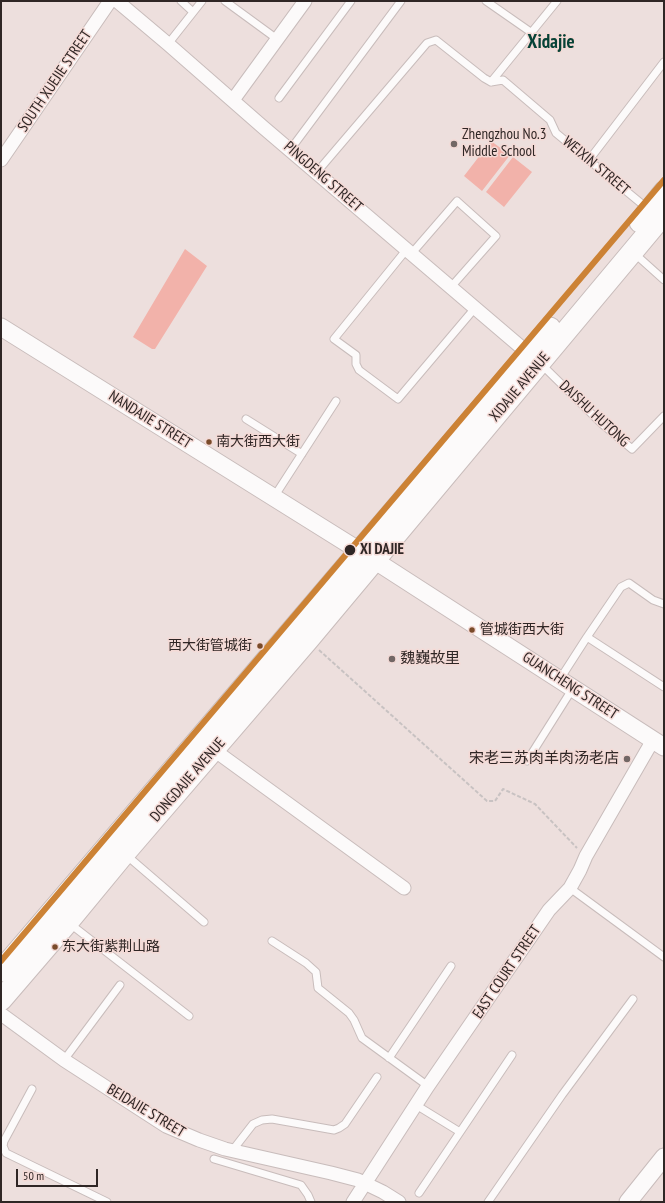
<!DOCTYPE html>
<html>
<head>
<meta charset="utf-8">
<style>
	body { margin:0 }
	#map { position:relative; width:665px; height:1203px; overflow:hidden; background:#eddfdd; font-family:"PT Sans Narrow",sans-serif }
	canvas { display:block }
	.frame { position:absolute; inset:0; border:2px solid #2f2625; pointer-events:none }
	.scale { position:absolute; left:16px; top:1169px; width:82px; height:18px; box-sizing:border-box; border:2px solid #2f2625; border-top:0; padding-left:5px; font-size:12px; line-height:14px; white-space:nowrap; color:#2f2625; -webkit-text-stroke:3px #f4dad6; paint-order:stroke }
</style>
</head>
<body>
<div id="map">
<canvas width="665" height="1203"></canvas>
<div class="frame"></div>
<div class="scale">50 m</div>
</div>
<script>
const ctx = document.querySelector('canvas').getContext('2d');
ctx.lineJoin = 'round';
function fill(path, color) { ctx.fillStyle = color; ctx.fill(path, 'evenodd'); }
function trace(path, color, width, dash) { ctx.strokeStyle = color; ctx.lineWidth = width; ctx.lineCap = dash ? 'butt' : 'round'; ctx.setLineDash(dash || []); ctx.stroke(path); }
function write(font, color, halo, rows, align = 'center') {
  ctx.font = font + ' "PT Sans Narrow","Noto Sans SC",sans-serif'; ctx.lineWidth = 3; ctx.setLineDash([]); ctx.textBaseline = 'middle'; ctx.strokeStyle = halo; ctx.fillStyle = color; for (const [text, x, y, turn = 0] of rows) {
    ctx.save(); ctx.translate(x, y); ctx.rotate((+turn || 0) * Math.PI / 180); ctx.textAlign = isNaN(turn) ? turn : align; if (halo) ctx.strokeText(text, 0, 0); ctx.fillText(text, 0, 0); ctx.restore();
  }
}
fill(new Path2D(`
	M491,141l19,14 -28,36 -18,-15z
	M513,157l19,15 -28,35 -18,-15z
	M185,249l22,17 -52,83h-3l-19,-12z`), '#f2b2aa');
const service = new Path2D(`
	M181,1l12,11
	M225,1l52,38
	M486,1l46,32
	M168,44l34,-43
	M491,82l12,-2 47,40 6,13 92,76
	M491,82l66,-81
	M279,98l72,-97
	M290,150l111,-149
	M589,160l75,-98
	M317,172l110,-129 9,-3 48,38 7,4
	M407,249l-73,90 22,16v9l3,6 39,29 77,-91
	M412,253l45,-52 39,35 -45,51
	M634,253l30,27
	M541,364l60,59 31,26 32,-33
	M246,419l56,35
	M274,497l62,-96
	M587,637l77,50
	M560,679l27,-42 34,-50 8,-4 24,17 11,4
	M527,761l46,-73
	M125,854l79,68
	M570,888l94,69
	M69,923l120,93
	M272,941l34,22 10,9 2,16 31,25 5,7 8,18 66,48
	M389,1058l62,-92
	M64,1060l56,-75
	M32,1089l-28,52 -1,5 3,7 101,49
	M416,1105l44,27
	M232,1151l21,-27 9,-4 10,-1 62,11 5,-2 6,-4 32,-47
	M214,1159l87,26 7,10 3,7
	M419,1193l93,-138
	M488,1202l74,-107 71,-96`);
const minor = new Path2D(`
	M117,1l51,43 96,84 265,226
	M233,100l72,-99
	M1,160l109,-159
	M214,750l190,138
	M1,1014l63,46 102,66 33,14 26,9 106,24 27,7 25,12 16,10
	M353,1202l75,-116 121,-176 21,-22 10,-18 6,-14 67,-116`);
const tertiary = new Path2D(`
	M1,327l373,233 290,187
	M628,1202l36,-45`);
const primary = new Path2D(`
	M640,222l24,-30
	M1,971l549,-643
	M1,1000l67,-78 56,-68 184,-214 356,-426`);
trace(service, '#c8bcbb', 9);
trace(minor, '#c8bcbb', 15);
trace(tertiary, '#c8bcbb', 19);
trace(primary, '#c8bcbb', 23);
trace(new Path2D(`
	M319,650l168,151h8l8,-12 32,15 42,44`), '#c8c2c2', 2, [4, 2]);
trace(service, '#fcfafa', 7);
trace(minor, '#fcfafa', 13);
trace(tertiary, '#fcfafa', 17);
trace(primary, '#fcfafa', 21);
trace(new Path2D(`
	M1,961l663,-781`), '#cc8235', 6);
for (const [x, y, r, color] of [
	[454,144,4,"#726765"],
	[209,442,3.5,"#7a4b2a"],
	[350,550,6,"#2f2625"],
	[472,630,3.5,"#7a4b2a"],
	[260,646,3.5,"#7a4b2a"],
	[392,659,4,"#726765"],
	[627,759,4,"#726765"],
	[55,947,3.5,"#7a4b2a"]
]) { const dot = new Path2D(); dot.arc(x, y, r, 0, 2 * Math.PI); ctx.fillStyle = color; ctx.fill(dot); trace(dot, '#f4dad6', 1.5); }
write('14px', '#2f2625', '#f4dad6', [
	["南大街西大街",216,442],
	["管城街西大街",480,630],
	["西大街管城街",252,646,"right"],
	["东大街紫荆山路",62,947]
], 'left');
write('15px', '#2f2625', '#f4dad6', [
	["SOUTH XUEJIE STREET",55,81,-56],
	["WEIXIN STREET",596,166,40],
	["PINGDENG STREET",323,177,41],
	["XIDAJIE AVENUE",520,387,-50],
	["DAISHU HUTONG",594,414,43],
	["NANDAJIE STREET",150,420,32],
	["GUANCHENG STREET",570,686,33],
	["DONGDAJIE AVENUE",188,780,-49],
	["EAST COURT STREET",507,972,-56],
	["BEIDAJIE STREET",146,1111,31]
]);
write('15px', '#2f2625', '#f4dad6', [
	["Zhengzhou No.3",462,135],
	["Middle School",462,152],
	["魏巍故里",400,659],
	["宋老三苏肉羊肉汤老店",619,759,"right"]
], 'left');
write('bold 15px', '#2f2625', '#f4dad6', [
	["XI DAJIE",360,550]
], 'left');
write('bold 19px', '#074236', '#f4dad6', [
	["Xidajie",551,43]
]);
</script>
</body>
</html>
